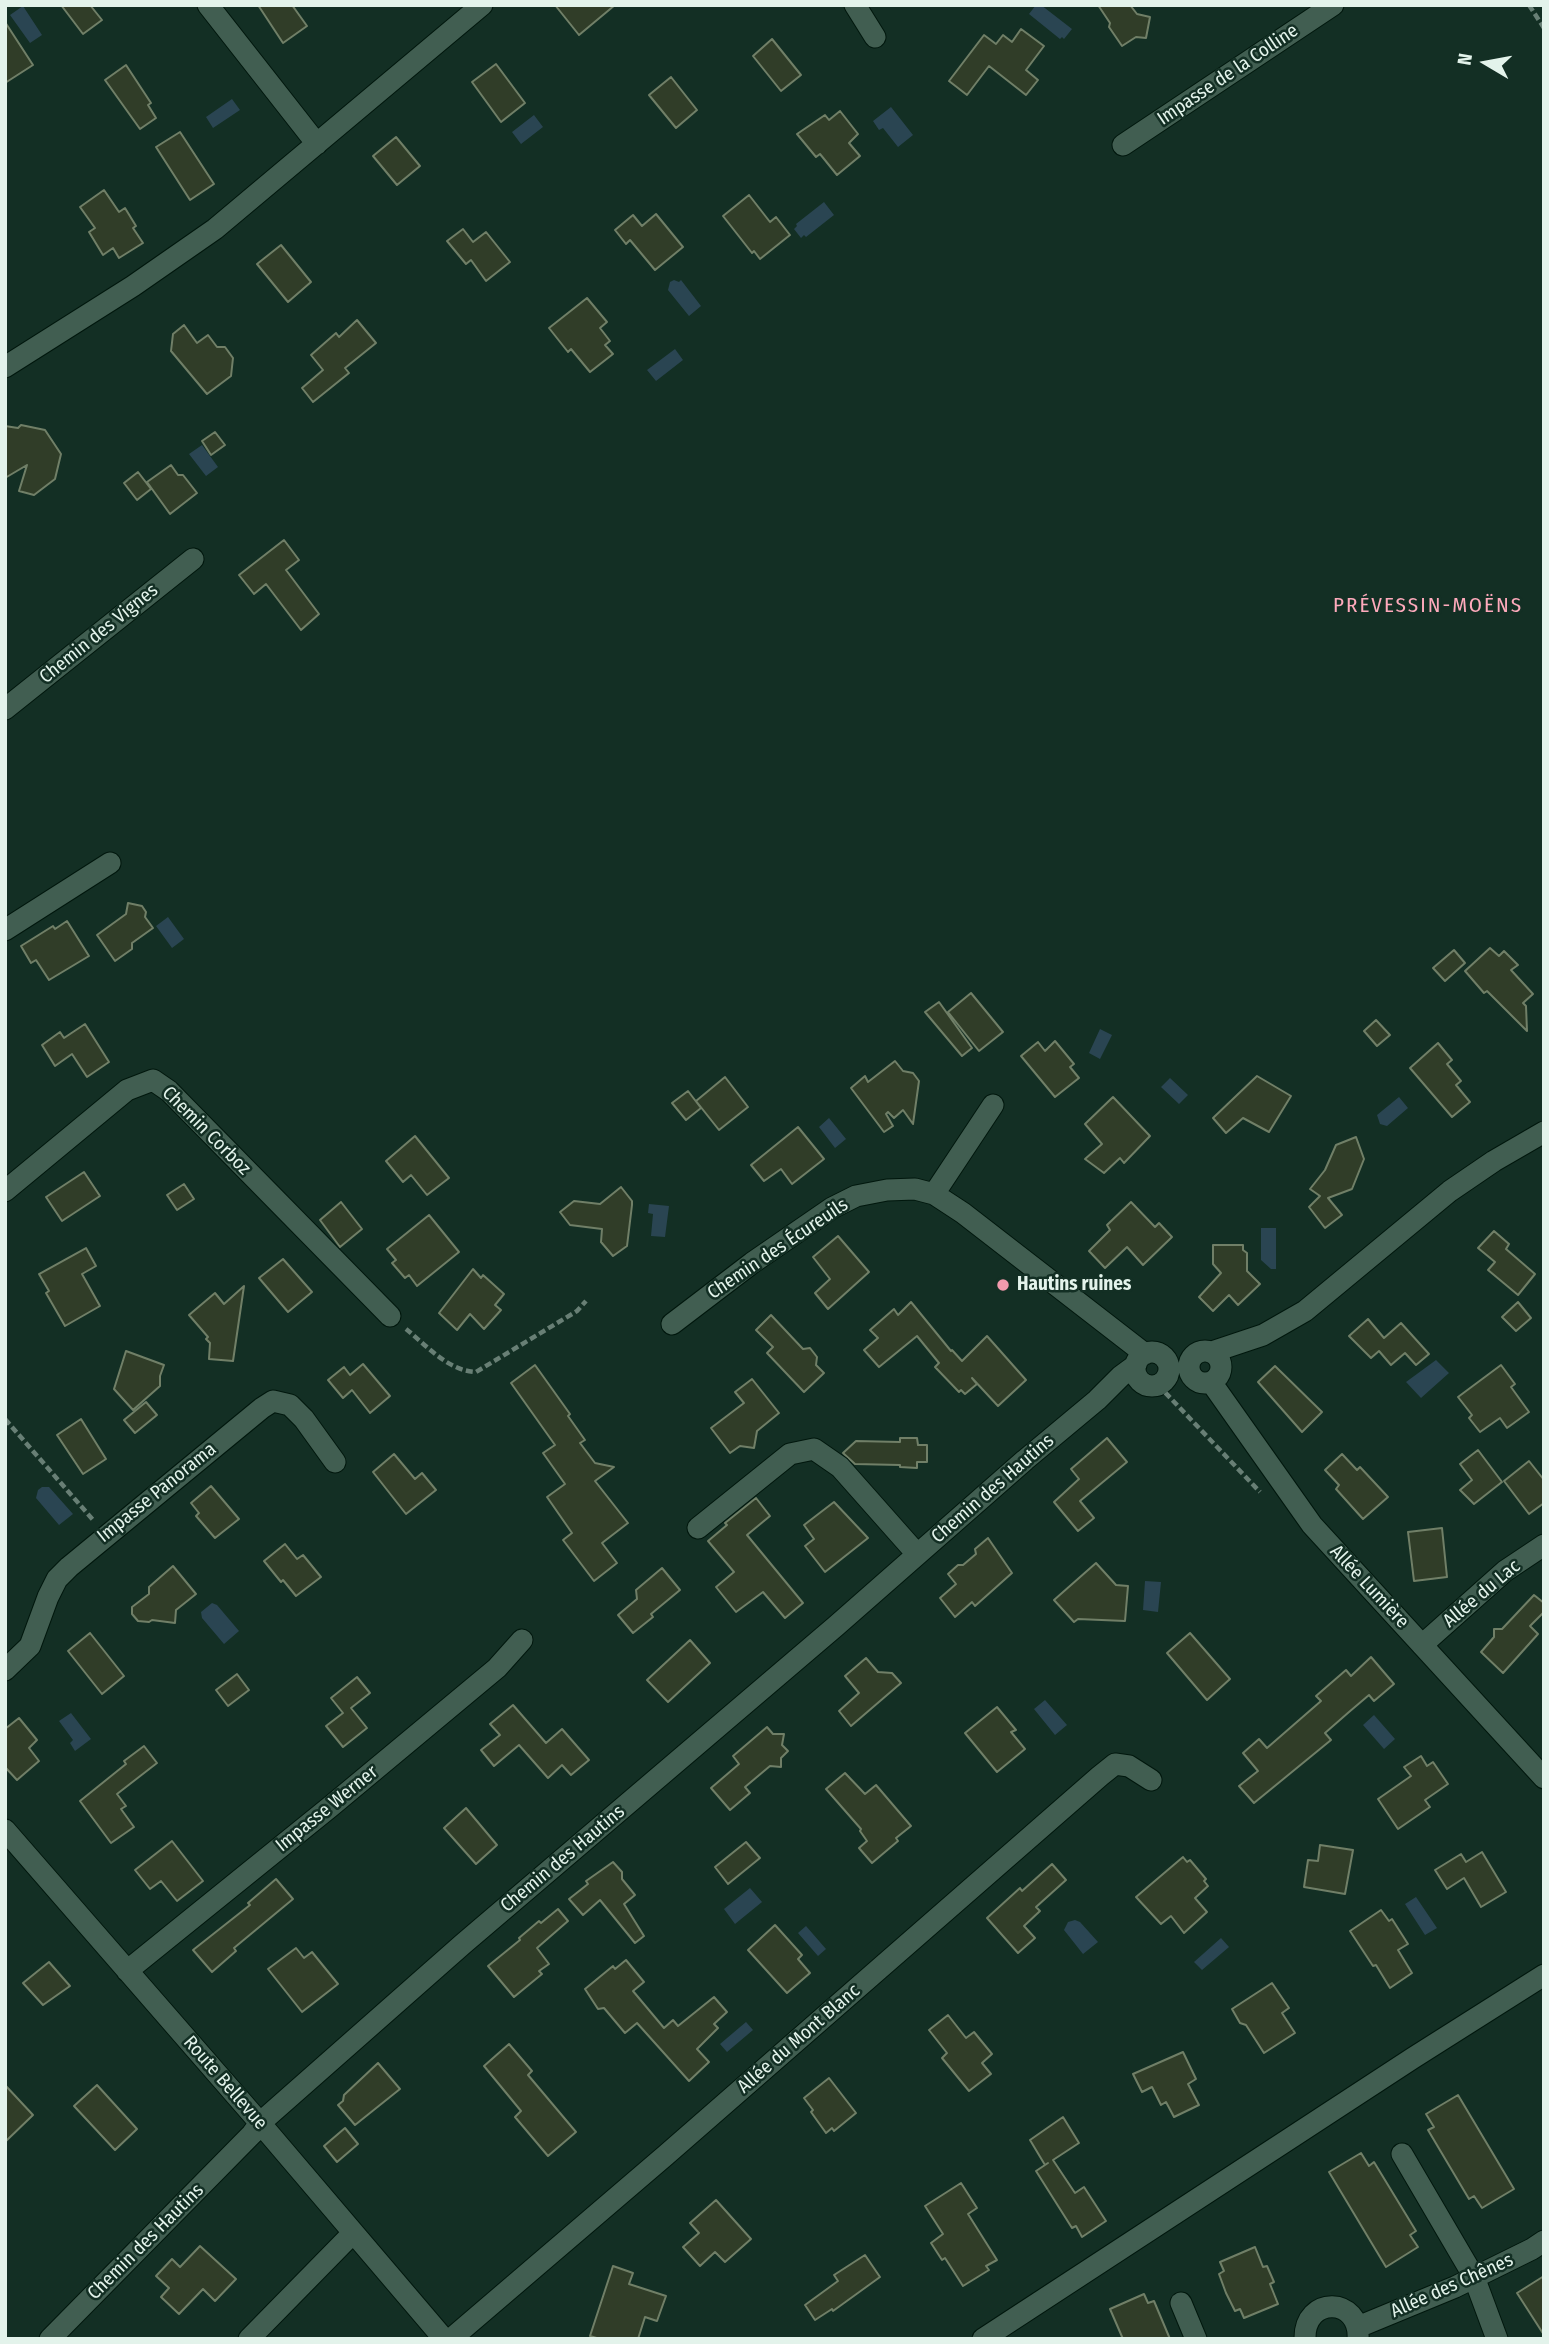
<!DOCTYPE html>
<html>
<head>
<meta charset="utf-8">
<style>
	body { margin:0 }
	#map { position:relative; width:1549px; height:2344px; overflow:hidden; background:#132f24; font-family:"Fira Sans Condensed",sans-serif }
	canvas { display:block }
	.frame { position:absolute; inset:0; border:7px solid #e3f3eb; pointer-events:none }
	.north { position:absolute; left:1451px; top:28px; width:70px; height:70px; -webkit-text-stroke:5px #132f24; paint-order:stroke; rotate:280deg; font-size:19px; font-weight:700; line-height:28px; text-align:center; color:#e3f3eb }
	.north::after { content:''; display:block; margin:auto; width:24px; height:32px; background:#e3f3eb; clip-path:polygon(50% 0,100% 100%,50% 72%,0 100%) }
</style>
</head>
<body>
<div id="map">
<canvas width="1549" height="2344"></canvas>
<div class="frame"></div>
<div class="north">N</div>
</div>
<script>
const ctx = document.querySelector('canvas').getContext('2d');
ctx.lineJoin = 'round';
function fill(path, color) { ctx.fillStyle = color; ctx.fill(path, 'evenodd'); }
function trace(path, color, width, dash) { ctx.strokeStyle = color; ctx.lineWidth = width; ctx.lineCap = dash ? 'butt' : 'round'; ctx.setLineDash(dash || []); ctx.stroke(path); }
function write(font, color, halo, rows, align = 'center') {
  ctx.font = font + ' "Fira Sans Condensed",sans-serif'; ctx.lineWidth = 5; ctx.setLineDash([]); ctx.textBaseline = 'middle'; ctx.strokeStyle = halo; ctx.fillStyle = color; for (const [text, x, y, turn = 0] of rows) {
    ctx.save(); ctx.translate(x, y); ctx.rotate((+turn || 0) * Math.PI / 180); ctx.textAlign = isNaN(turn) ? turn : align; if (halo) ctx.strokeText(text, 0, 0); ctx.fillText(text, 0, 0); ctx.restore();
  }
}
fill(new Path2D(`
	M1036,5h5l31,24 -8,10 -2,-2 -2,2 -31,-25z
	M23,6l19,29 -12,8 -20,-28z
	M232,99l8,11 -27,18 -7,-11z
	M891,107l22,28 -15,12 -15,-19 -4,2 -6,-9z
	M534,115l9,12 -22,17 -9,-12z
	M824,202l10,13 -28,22 -2,-2 -3,3 -7,-9 3,-3 -1,-2z
	M674,280l5,2 2,-2 20,26 -12,10 -21,-26 2,-8z
	M675,349l8,11 -27,21 -9,-11z
	M202,445l16,22 -12,9 -17,-22z
	M168,917l16,22 -12,9 -16,-22z
	M1100,1029l12,6 -12,24 -11,-6z
	M1170,1078l18,17 -9,9 -18,-17z
	M1399,1097l9,11 -21,18 -7,-2 -3,-9z
	M829,1118l17,21 -11,9 -16,-21z
	M649,1204l20,2 -4,31 -14,-1 2,-22 -5,-1z
	M1261,1228h15v41h-5l-10,-9z
	M1436,1360l13,13 -28,25 -15,-16z
	M42,1487h7l24,27 -14,11 -23,-27 2,-8z
	M1145,1581l16,1 -3,30 -15,-2z
	M212,1603l5,2 22,26 -15,13 -22,-26 -1,-6z
	M1045,1700l22,25 -12,10 -21,-26z
	M71,1713l20,26 -16,12 -5,-8 3,-3 -14,-19z
	M1374,1715l21,24 -11,10 -21,-24z
	M750,1888l12,14 -27,22 -11,-15z
	M1416,1897l21,31 -12,7 -20,-31z
	M1075,1920l5,2 18,20 -15,12 -19,-24 4,-8z
	M806,1926l20,23 -8,7 -20,-23z
	M1221,1938l8,9 -27,23 -8,-8z
	M746,2022l7,8 -26,22 -7,-8z`), '#2a4552');
const building = new Path2D(`
	M61,5h29l12,15 -19,14z
	M258,5h34l15,21 -24,17z
	M555,5h60l-36,30z
	M1098,5h32l7,9 13,3 -4,21 -10,-1 -14,9 -13,-19 1,-4z
	M5,22l28,43 -28,18z
	M1021,29l23,17 -18,24 12,10 -12,15 -37,-29 -22,29 -18,-14 35,-46 12,9 7,-9 9,7z
	M772,39l29,36 -20,16 -28,-35z
	M496,64l29,39 -24,19 -29,-40z
	M126,65l25,38 -3,2 8,13 -16,11 -35,-49z
	M671,77l26,33 -21,18 -27,-33z
	M840,111l18,23 -9,9 11,13 -23,19 -17,-21 -4,3 -19,-23 28,-19 4,5z
	M180,132l34,52 -24,16 -34,-53z
	M396,137l24,29 -23,19 -24,-29z
	M104,190l15,22 6,-4 11,18 -3,2 10,15 -24,15 -6,-10 -10,7 -14,-23 6,-4 -15,-21z
	M749,195l21,27 6,-5 14,18 -30,24 -6,-8 -2,2 -29,-37z
	M656,214l27,33 -28,23 -25,-30 -4,4 -11,-14 18,-15 9,11z
	M463,229l10,13 13,-10 24,30 -24,19 -15,-21 -5,4 -19,-23z
	M281,245l30,37 -23,20 -31,-38z
	M587,298l20,24 -7,6 10,13 -5,4 8,9 -23,18 -19,-23 -3,3 -19,-24z
	M357,320l19,23 -31,25 4,5 -36,29 -11,-14 21,-18 -12,-15 25,-22 3,4z
	M184,325l13,18 11,-8 9,12h8l8,11 -2,18 -24,18 -36,-43 2,-17z
	M21,425l24,5 16,24 -6,25 -21,16 -15,-4 8,-26 -22,13v-52l13,2z
	M215,432l10,13 -14,10 -9,-14z
	M171,465l7,10h5l14,18 -27,21 -23,-32z
	M138,472l13,17 -14,11 -13,-17z
	M284,540l15,20 -13,10 33,44 -18,16 -35,-46 -12,10 -15,-19z
	M128,903l14,3 4,6 -1,5 8,11 -21,15v6l-17,12 -18,-26 29,-21z
	M67,921l22,35 -40,24 -13,-20 -5,3 -10,-17 32,-20 2,3z
	M1490,948l9,8 5,-5 14,14 -7,5 22,24 -10,9 3,3 1,25 -40,-40 -3,2 -19,-22z
	M1454,950l11,13 -20,18 -12,-13z
	M971,993l32,39 -24,19 -31,-39z
	M939,1002l33,46 -10,8 -37,-44z
	M1376,1020l14,15 -13,11 -13,-15z
	M85,1024l24,38 -22,15 -15,-23 -17,12 -13,-21 18,-13 4,6z
	M1055,1041l19,23 -4,3 9,11 -24,19 -34,-41 17,-14 7,9z
	M1438,1043l14,17 -5,4 14,17 -5,4 14,17 -18,15 -42,-49z
	M895,1061l8,10 10,2 6,8 -6,43 -10,-14 -9,8 -6,-6 -2,2 7,12 -9,6 -33,-44 14,-12 3,6z
	M1257,1076l34,20 -22,36 -26,-14 -17,15 -13,-15z
	M725,1077l23,30 -29,23 -23,-29z
	M688,1091l13,17 -15,12 -14,-17z
	M1113,1097l37,39 -26,27 -4,-5 -16,15 -19,-14 17,-15 -17,-20z
	M798,1127l26,32 -32,25 -11,-15 -17,12 -13,-16z
	M415,1136l34,42 -22,17 -16,-20 -8,7 -17,-21z
	M1356,1137l8,22 -12,30 -24,9 14,17 -17,13 -16,-21 11,-11 -10,-7 15,-19 11,-25z
	M84,1172l16,24 -38,25 -16,-24z
	M184,1184l10,15 -17,11 -10,-15z
	M621,1187l11,14v4l-5,41 -14,10 -12,-14 1,-13 -32,-4 -10,-13 14,-11 26,3z
	M341,1202l21,27 -22,18 -20,-27z
	M1131,1202l24,25 4,-4 13,14 -29,28 -16,-18 -22,21 -16,-17 21,-21 -3,-5z
	M429,1215l30,37 -42,34 -8,-11 -4,3 -13,-15 4,-3 -9,-11z
	M1494,1231l15,13 -3,5 29,25 -17,21 -30,-25 7,-8 -17,-14z
	M838,1236l31,36 -41,37 -13,-16 15,-14 -17,-22z
	M1213,1245h30v5l4,3v18l13,13 -22,21 -9,-10 -16,16 -14,-14 22,-24 -8,-9z
	M86,1248l10,18 -14,8 18,32 -35,20 -19,-33 3,-2 -10,-17z
	M283,1259l29,33 -24,20 -29,-34z
	M473,1269l8,9 2,-3 21,19 -9,11 6,5 -17,19 -14,-15 -13,16 -18,-17z
	M244,1286l-11,75 -24,-2 1,-16 -4,-4 2,-2 -19,-22 26,-22 9,11z
	M911,1302l40,49 1,-1 10,11 25,-25 39,44 -28,26 -26,-28 5,6 -12,10 -4,-4 -2,2 -24,-25 4,-4 -22,-27 -38,31 -15,-17 14,-12 -8,-8 24,-21 4,6z
	M1518,1302l13,16 -15,13 -14,-14z
	M771,1315l32,34 7,-1 7,9 -1,8 8,8 -20,19 -37,-39 6,-6 -17,-17z
	M1368,1319l16,19 17,-15 28,31 -13,11 -11,-12 -14,12 -12,-14 -8,7 -22,-22z
	M126,1351l38,14 -4,11v10l-27,24 -19,-21z
	M363,1364l27,32 -20,17 -18,-23 -9,8 -15,-18 16,-13 6,8z
	M535,1365l35,49 -2,2 17,24 -5,3 15,20 19,4 -19,14 33,42 -26,20 15,20 -23,18 -31,-41 9,-7 -25,-36 18,-13 -22,-31 12,-8 -44,-62z
	M1501,1365l14,19 -4,3 18,25 -22,16 -7,-10 -20,14 -11,-14 3,-3 -14,-18z
	M1275,1366l47,46 -20,20 -44,-50z
	M752,1379l27,34 -22,18 -3,17 -14,-2 -10,7 -19,-25 33,-25 -9,-11z
	M146,1402l11,13 -22,18 -11,-13z
	M81,1419l25,40 -23,15 -26,-39z
	M900,1438h17l1,7h9v17h-10v6l-17,-1v-2l-45,-1 -12,-11 13,-12 44,1z
	M1107,1438l20,24 -47,39 14,17 -16,13 -24,-29 25,-23 -8,-10z
	M1478,1450l24,32 -28,22 -14,-14 12,-10 -12,-16z
	M394,1454l21,25 7,-6 14,17 -30,24 -33,-42z
	M1342,1454l15,16 3,-3 28,30 -25,22 -27,-30 3,-4 -14,-15z
	M1529,1461l15,19v23l-15,11 -25,-33z
	M211,1486l28,33 -24,19 -19,-22 3,-3 -8,-10z
	M756,1498l14,18 -23,19 56,68 -18,15 -22,-26 -27,20 -20,-25 18,-15 -26,-31 19,-16 -2,-2z
	M834,1502l34,36 -43,34 -20,-26 9,-7 -10,-14z
	M1442,1528l5,49 -33,4 -6,-49z
	M988,1538l24,35 -37,33 -3,-4 -17,15 -15,-19 16,-14 -8,-10 10,-9h5l13,-11 -1,-5z
	M285,1544l12,15 6,-4 18,22 -25,19 -13,-16 -2,2 -17,-21z
	M1096,1563l20,22 12,1 -3,35 -47,-2 -4,3 -20,-22z
	M173,1566l23,28 -20,16 -1,13 -23,-3 -3,2 -11,-1 -6,-7v-7l17,-13v-7z
	M662,1568l18,22 -29,24 2,3 -20,16 -15,-18 19,-16 -1,-9z
	M1534,1595l10,8v9l-14,14 8,8 -35,39 -22,-21 13,-15v-8h8z
	M90,1633l34,43 -22,18 -34,-43z
	M1190,1633l40,46 -23,21 -40,-47z
	M690,1640l20,23 -42,39 -21,-22z
	M1371,1657l23,27 -20,17 -5,-6 -20,17 -24,21 6,7 -77,63 -15,-17 19,-15 -15,-18 16,-14 8,9 54,-47 -5,-5 30,-26 5,6z
	M866,1658l12,14 14,1 9,10 -50,43 -12,-15 20,-18 -14,-17z
	M237,1674l12,16 -21,16 -12,-16z
	M357,1677l13,16 -19,15 16,20 -24,19 -17,-21 17,-13 -12,-15z
	M513,1705l33,38 16,-14 27,31 -18,15 -9,-10 -14,13 -29,-33 -25,21 -13,-16 19,-15 -10,-11z
	M997,1707l19,23 -5,2 14,17 -28,23 -32,-39z
	M19,1718l18,22 -8,8 10,13 -22,19 -12,-13v-38z
	M767,1727l6,7h11l-2,11 6,6 -7,7v9l-11,-1 -25,21 5,6 -20,17 -19,-22 28,-24 -6,-8z
	M144,1746l13,17 -40,31 9,12 -5,3 13,18 -23,16 -31,-42 46,-37 -2,-3z
	M1421,1756l6,10 6,-4 15,22 -23,16 5,7 -32,22 -20,-30 33,-23 -7,-9z
	M845,1773l20,21 11,-9 35,41 -15,12 2,3 -26,22 -13,-15 8,-7 -7,-10 1,-2 -35,-40z
	M466,1808l31,37 -21,19 -32,-36z
	M172,1841l31,40 -26,20 -16,-20 -11,8 -15,-19z
	M746,1842l14,16 -32,26 -13,-17z
	M1320,1845l33,5 -8,44 -41,-7 4,-27 10,1z
	M1482,1852l24,40 -25,15 -17,-29 -17,11 -12,-19 26,-16 5,8z
	M1183,1857l4,5 3,-2 16,19 -2,2 4,5 -13,12 12,14 -23,21 -13,-17 -10,8 -25,-27z
	M613,1862l9,10v7l13,16 -11,9 20,32 -9,7 -35,-43 -17,15 -14,-16 19,-15 -2,-3z
	M1052,1864l14,16 -30,27 4,4 -16,15 11,12 -17,15 -31,-35 33,-30 2,3z
	M276,1879l17,20 -59,49 2,3 -24,21 -19,-22 57,-45 -2,-2z
	M558,1909l10,12 -31,27 12,16 -10,7 3,3 -28,23 -26,-31 32,-26 -1,-2 20,-17 2,2z
	M1381,1910l8,11 3,-2 16,25 -10,6 14,23 -22,15 -14,-23 -3,1 -23,-35z
	M775,1925l27,30 -4,4 12,14 -23,20 -39,-43z
	M296,1948l8,10 8,-6 26,32 -36,28 -34,-43z
	M626,1960l18,22 -11,9 31,37 9,-8 5,6 36,-29 13,15 -13,12 4,4 -21,21 12,13 -20,19 -52,-58 -12,10 -21,-25 -6,1 -13,-20 28,-23 2,3z
	M49,1962l21,24 -27,19 -20,-22z
	M1272,1983l17,25 -7,5 13,20 -31,20 -18,-28 -6,-2 -8,-14z
	M948,2015l18,23 8,-6 18,22 -10,9 9,11 -22,17 -27,-33 5,-5 -18,-23z
	M509,2044l23,27 -4,4 48,57 -28,24 -33,-39 6,-6 -37,-45z
	M1183,2052l13,27 -8,5 11,21 -25,12 -8,-15 -5,3 -9,-18 -10,5 -9,-18z
	M378,2063l22,26 -45,36 -17,-20 5,-4 1,-6z
	M829,2078l27,35 -22,18 -2,-3 -6,5 -15,-21 2,-2 -9,-12z
	M5,2085l28,30 -28,27z
	M97,2085l40,44 -22,21 -41,-44z
	M1458,2095l56,94 -32,19 -8,-12 -5,3 -41,-69 6,-3 -8,-13z
	M1063,2117l16,26 -26,17 22,33 9,-6 22,34 -24,16 -6,-11 -4,2 -36,-57 12,-8 -3,2 -15,-25z
	M345,2128l13,16 -21,18 -13,-16z
	M1361,2153l8,13 5,-4 42,69 -6,4 8,12 -32,20 -57,-95z
	M961,2183l16,25 -9,6 29,46 -11,6 3,4 -26,16 -18,-28 -3,2 -11,-17 12,-9 -18,-28z
	M716,2200l35,39 -26,23 -10,-10 -15,14 -17,-19 16,-14 -9,-10z
	M200,2246l36,33 -21,22 -12,-12 -24,25 -18,-17 8,-9 -13,-12 16,-17 8,8z
	M1255,2247l8,20 4,-1 7,16 -4,2 8,20 -34,14 -4,-9 -5,2 -9,-18 -7,-19 5,-3 -4,-9z
	M865,2255l15,22 -47,34 -1,-2 -17,11 -10,-15 33,-24 -4,-6z
	M613,2266l20,7 -4,11 37,12 -9,25 -12,-4 -7,22h-38l-10,-3z
	M1544,2276v59l-27,-42z
	M1144,2294l4,9 6,-2 16,38h-47l-13,-30z`);
fill(building, '#303d28');
trace(building, '#707f67', 2);
const minor = new Path2D(`
	M208,5l109,139
	M855,5l20,32
	M1123,145l210,-140
	M5,367l128,-81 82,-57 267,-224
	M5,709l188,-150
	M5,930l105,-67
	M5,1191l122,-101 26,-10 16,11 221,225
	M934,1194l59,-89
	M672,1324l80,-61 80,-55 24,-12 31,-6 28,-1 19,5 29,19 182,141
	M1189 1367a16 16 0 1 1 32 0a16 16 0 1 1-32 0Z
	M1212,1352l51,-17 42,-24 145,-120 44,-30 50,-29
	M1135 1369a17 17 0 1 1 34 0a17 17 0 1 1-34 0Z
	M1211,1382l101,143 232,253
	M698,1528l92,-74 24,-5 26,18 77,87
	M1422,1645l83,-74 39,-26
	M5,1670l25,-24 18,-49 9,-18 12,-12 193,-159 11,-7 17,4 14,14 31,43
	M5,1830l255,293 184,216
	M127,1971l203,-164 167,-139 25,-28
	M1402,2154l72,123 23,62
	M1181,2303l15,36
	M1358,2327l97,-40 77,-38 12,-8
	M50,2339l202,-205 8,-11 203,-179 373,-318 189,-166 72,-60 24,-24 15,-11
	M249,2339l104,-106
	M451,2339l215,-184 434,-379 15,-12 14,2 22,14
	M983,2339l430,-281 131,-83
	M1305,2339c-1,-44 56,-42 53,0`);
trace(minor, '#00170d', 23);
trace(new Path2D(`
	M1529,5l15,23
	M406,1329c20,16 42,42 70,43l101,-61 9,-10
	M1158,1385l102,107
	M5,1419l89,102`), '#687f75', 4.5, [7, 3.5]);
trace(minor, '#415e51', 21);
for (const [x, y, r, color] of [
	[1003,1285,7,"#f29aad"]
]) { const dot = new Path2D(); dot.arc(x, y, r, 0, 2 * Math.PI); ctx.fillStyle = color; ctx.fill(dot); trace(dot, '#132f24', 2.5); }
write('19px', '#e3f3eb', '#132f24', [
	["Impasse de la Colline",1228,75,-34],
	["Chemin des Vignes",99,634,-39],
	["Chemin Corboz",206,1131,45],
	["Chemin des Écureuils",778,1249,-34],
	["Chemin des Hautins",993,1489,-41],
	["Impasse Panorama",157,1493,-39],
	["Allée Lumière",1369,1587,47],
	["Allée du Lac",1482,1594,-40],
	["Impasse Werner",327,1809,-39],
	["Chemin des Hautins",563,1859,-40],
	["Allée du Mont Blanc",799,2039,-41],
	["Route Bellevue",225,2083,49],
	["Chemin des Hautins",146,2242,-45],
	["Allée des Chênes",1452,2286,-24]
]);
write('bold 19px', '#e3f3eb', '#132f24', [
	["Hautins ruines",1017,1285]
], 'left');
ctx.letterSpacing = '2px';
write('21px', '#feaabc', '#132f24', [
	["PRÉVESSIN-MOËNS",1428,606]
]);
ctx.letterSpacing = '0px';
</script>
</body>
</html>
